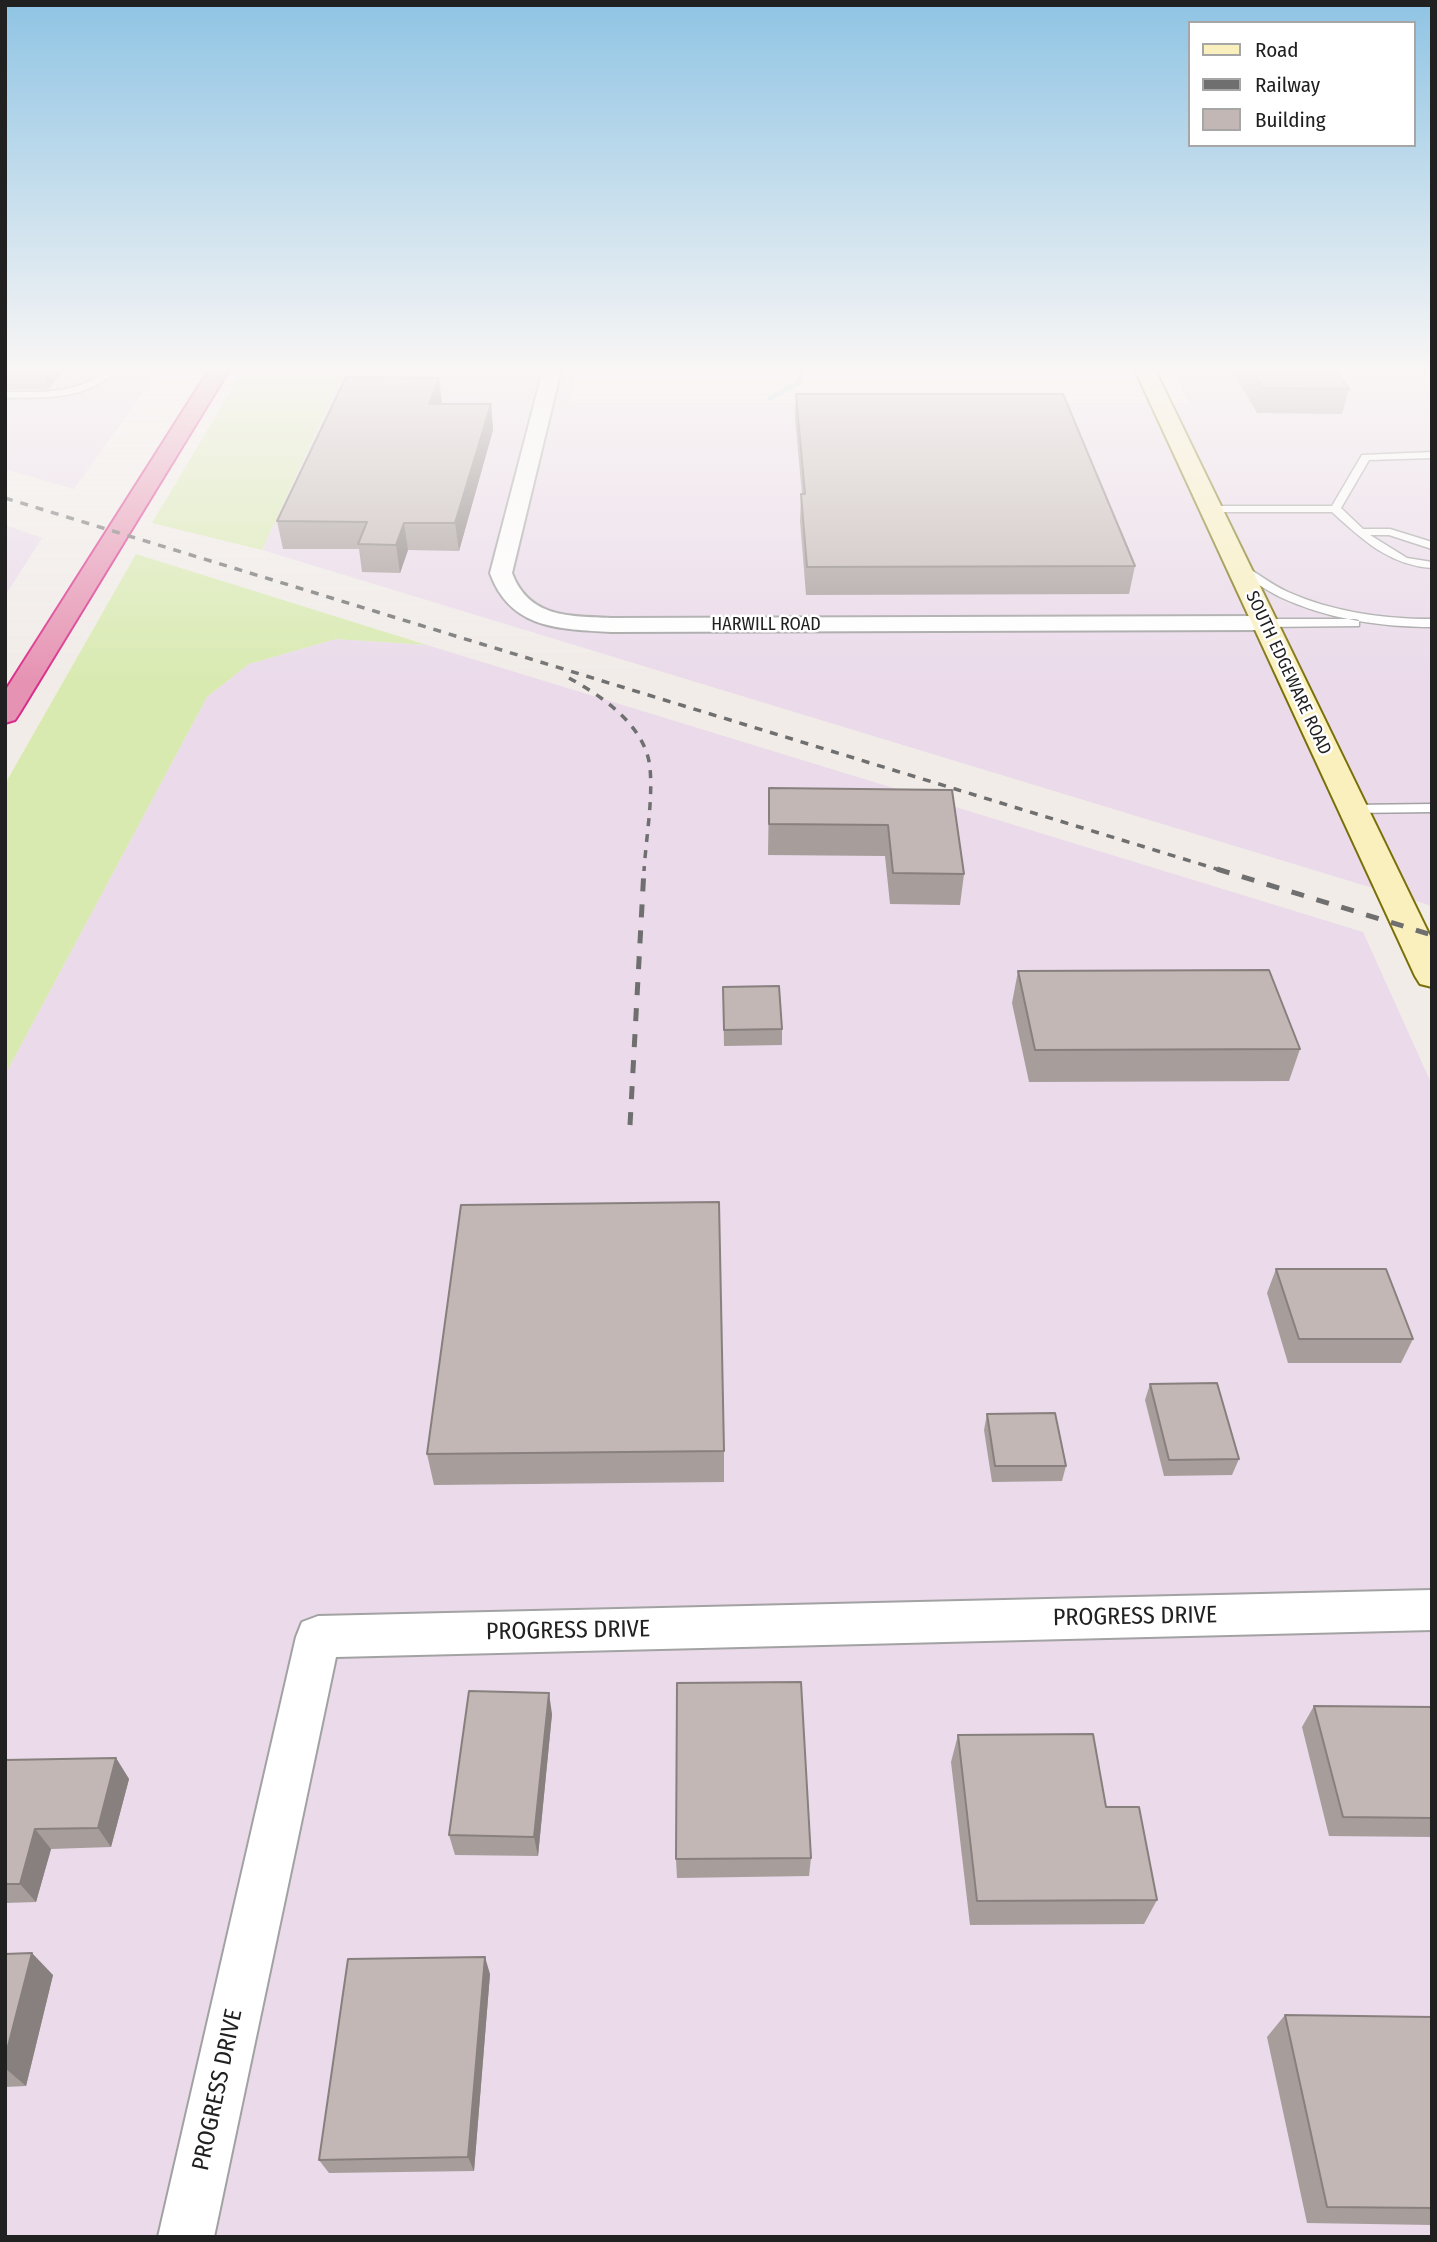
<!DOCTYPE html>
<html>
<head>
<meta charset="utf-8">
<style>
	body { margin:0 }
	#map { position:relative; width:1437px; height:2242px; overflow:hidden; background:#f1ece8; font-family:"Fira Sans Condensed",sans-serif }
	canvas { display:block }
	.frame { position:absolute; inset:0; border:7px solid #212121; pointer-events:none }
	.legend { position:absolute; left:1188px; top:21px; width:228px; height:126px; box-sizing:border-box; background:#fff; border:2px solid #a6a6a6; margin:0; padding:9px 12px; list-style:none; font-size:21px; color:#212121 }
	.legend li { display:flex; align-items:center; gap:14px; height:35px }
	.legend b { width:35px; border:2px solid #a6a6a6 }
</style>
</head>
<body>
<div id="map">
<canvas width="1437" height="2242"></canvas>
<div class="frame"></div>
<ul class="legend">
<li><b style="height:9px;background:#f9f0be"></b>Road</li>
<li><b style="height:9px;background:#6f6f6f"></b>Railway</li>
<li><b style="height:19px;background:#c2b7b4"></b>Building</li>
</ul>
</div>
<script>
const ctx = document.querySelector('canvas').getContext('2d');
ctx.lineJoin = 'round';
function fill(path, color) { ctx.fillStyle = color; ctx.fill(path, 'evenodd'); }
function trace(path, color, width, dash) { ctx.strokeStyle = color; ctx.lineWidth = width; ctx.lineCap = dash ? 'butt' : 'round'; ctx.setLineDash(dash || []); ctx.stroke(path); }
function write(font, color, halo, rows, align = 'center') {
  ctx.font = font + ' "Fira Sans Condensed",sans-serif'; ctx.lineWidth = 5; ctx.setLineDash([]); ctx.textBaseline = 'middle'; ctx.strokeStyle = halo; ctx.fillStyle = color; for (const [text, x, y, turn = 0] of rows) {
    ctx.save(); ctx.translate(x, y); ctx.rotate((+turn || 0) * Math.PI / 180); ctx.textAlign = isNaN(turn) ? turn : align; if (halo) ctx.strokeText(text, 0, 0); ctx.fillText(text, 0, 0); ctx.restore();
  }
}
fill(new Path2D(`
	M5,370h154l-85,119 -69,-20z
	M345,370h232l-8,33h619l-14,-33h258v536l-1170,-356z
	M5,525l37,13 -37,58z
	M336,639l91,6 936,287 69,153v1152h-1427v-1162l202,-378 42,-33z`), '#eadaea');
fill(new Path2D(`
	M243,370h102l-83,180 -110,-27z
	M136,554l291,91 -91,-6 -87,25 -42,33 -202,378v-291z`), '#d8eab0');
fill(new Path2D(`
	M359,370h150l-5,19h-17l-2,6h-137z`), '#ddd');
trace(new Path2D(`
	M770,398l28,-15 5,-13`), '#aadcde', 5);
const service = new Path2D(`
	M106,370h10c-29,31 -72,27 -111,28v-6c36,0 72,3 101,-22z
	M1432,452v6l-63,2 -28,48 22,21h27l42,13v7l-43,-14h-19l37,23 25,4v6c-43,-3 -69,-28 -100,-56h-122l-5,-3 5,-3h122l30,-51z
	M1234,564h8c15,9 30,21 46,28 45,20 96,27 144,27v8c-51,0 -105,-8 -152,-30 -16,-8 -31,-19 -46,-29z
	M1355,619l4,1v6l-95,1 -6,-4 6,-4z
	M1432,804v8l-80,1 -7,-4 7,-4z`);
const minor = new Path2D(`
	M543,370h18l-49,203c17,45 57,43 99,45l653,-2 11,7 -11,7 -653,2c-52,-3 -101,-3 -121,-59z
	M1432,1590v40l-1096,27 -122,580h-56l138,-600 6,-15 16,-6z`);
const secondary = new Path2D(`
	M1135,370h20l277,570v47l-12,-3 -5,-8z`);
const motorway = new Path2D(`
	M209,370h20l-210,344 -4,6 -10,3v-32z`);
trace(service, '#a2a2a2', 3);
trace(minor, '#a2a2a2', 4);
trace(secondary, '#796f07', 4);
trace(motorway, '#d92b89', 4);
fill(service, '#fff');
fill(minor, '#fff');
fill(secondary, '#f9f0be');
fill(motorway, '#e692b2');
trace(new Path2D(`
	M5,498l1218,373
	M569,678c33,18 77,48 81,90 3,32 -4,70 -6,103`), '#6f6f6f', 3.5, [8, 8]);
trace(new Path2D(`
	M1217,869l215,66
	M630,1125l14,-256`), '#6f6f6f', 5, [13, 13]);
fill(new Path2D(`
	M5,370h59l-16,19 -43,1z
	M1232,370h103l14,19 -7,25 -85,-1z
	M796,394l339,172 -6,28 -323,1 -6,-74 1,-27h1l-7,-75z
	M442,403l-1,1h50l2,26 -34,121 -51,-1 -8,23 -38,-1 -3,-23h-76l-6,-28z
	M769,788l183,2 12,84 -4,31 -70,-1 -5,-48 -117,-1z
	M1018,971l282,78 -11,32 -260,1 -17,-79z
	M723,987l59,42v16l-58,1z
	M1276,1269l137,70 -12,24h-113l-21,-70z
	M1150,1384l89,75 -7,16 -68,1 -19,-76z
	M987,1414l79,52 -4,15 -70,1 -8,-52z
	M724,1451v31l-290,3 -7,-31z
	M1314,1706l118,1v130l-103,-1 -27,-109z
	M552,1714l-14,142 -83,-1 -6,-20z
	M958,1735l148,72 51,93 -13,24 -174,1 -19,-163z
	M116,1758l13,21 -18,68 -60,2 -15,53 -31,1v-143z
	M811,1858l-2,18 -132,2 -1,-19z
	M5,1954l48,21 -27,111 -21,1z
	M490,1974l-16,197 -145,2 -10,-13z
	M1285,2015l147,2v208l-125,-2 -40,-186z`), '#a79d9b');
fill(new Path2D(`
	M43,370h21l-16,19z
	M439,378l3,25 -10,27 -3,-26z
	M491,404l2,26 -34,121 -4,-28z
	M404,523l4,27 -8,23 -4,-28z
	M549,1693l3,21 -14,142 -4,-19z
	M116,1758l13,21 -18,68 -13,-19z
	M35,1829l16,20 -15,53 -16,-18z
	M32,1953l21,22 -27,111 -21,-18v-10z
	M485,1957l5,17 -16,197 -6,-14z`), '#88807e');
const building = new Path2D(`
	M1252,370h83l14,19 -86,-1z
	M346,377l93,1 -10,26h62l-36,119h-51l-8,22 -38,-1 9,-22 -90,-1z
	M796,394h267l72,172 -328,1 -6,-73h4z
	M769,788l183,2 12,84 -71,-1 -5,-48 -119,-1z
	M1269,970l31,79 -265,1 -17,-79z
	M779,986l3,43 -58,1 -1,-43z
	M719,1202l5,249 -297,3 34,-249z
	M1276,1269h110l27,70h-114z
	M1217,1383l22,76 -70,1 -19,-76z
	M1055,1413l11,53h-71l-8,-52z
	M801,1682l10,176 -135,1 1,-176z
	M469,1691l80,2 -15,144 -85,-2z
	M1314,1706l118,1v111l-89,-1z
	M1093,1734l13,73h33l18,93 -180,1 -19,-166z
	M116,1758l-18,70 -63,1 -15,55h-15v-124z
	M32,1953l-27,105v-104z
	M485,1957l-17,200 -149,3 29,-201z
	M1285,2015l147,2v191l-105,-1z`);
fill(building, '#c2b7b4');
trace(building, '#88807e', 2);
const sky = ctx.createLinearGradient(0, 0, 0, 684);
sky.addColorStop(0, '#8fc4e4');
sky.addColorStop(0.54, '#f9f6f5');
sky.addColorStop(1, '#f9f6f500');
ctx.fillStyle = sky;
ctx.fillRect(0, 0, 1437, 684);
write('18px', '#212121', '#fff', [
	["HARWILL ROAD",766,625],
	["SOUTH EDGEWARE ROAD",1288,673,65]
]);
write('24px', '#212121', '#fff', [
	["PROGRESS DRIVE",1135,1617,-1],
	["PROGRESS DRIVE",568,1631,-1],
	["PROGRESS DRIVE",218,2090,-78]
]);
</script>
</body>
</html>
